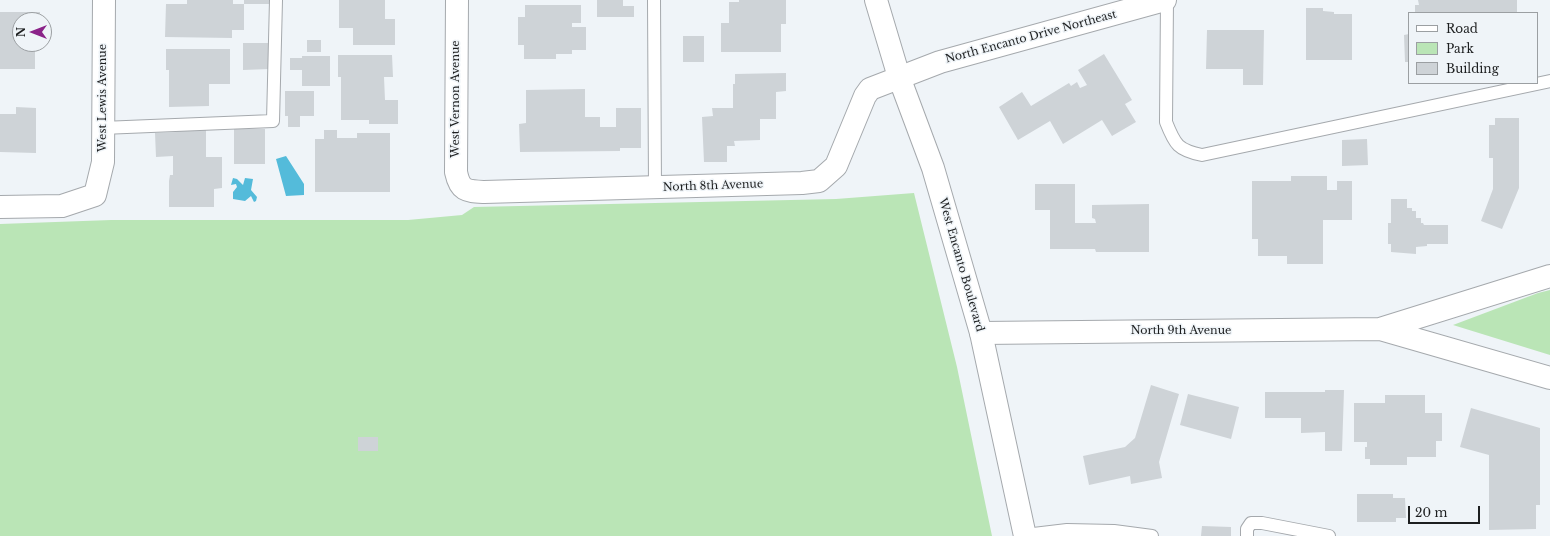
<!DOCTYPE html>
<html>
<head>
<meta charset="utf-8">
<style>
	body { margin:0 }
	#map { position:relative; width:1550px; height:536px; overflow:hidden; background:#eff4f8; font-family:"Libre Baskerville",serif }
	canvas { display:block }
	.legend { position:absolute; left:1408px; top:12px; width:130px; height:72px; box-sizing:border-box; background:#eff4f8; border:1px solid #9b9fa2; margin:0; padding:5px 7px; list-style:none; font-size:12px; color:#1d1f20 }
	.legend li { display:flex; align-items:center; gap:8px; height:20px }
	.legend b { width:20px; border:1px solid #9b9fa2 }
	.north { position:absolute; left:12px; top:12px; width:40px; height:40px; box-sizing:border-box; background:#eff4f8; border:1px solid #9b9fa2; border-radius:50%; rotate:270deg; font-size:11px; font-weight:700; line-height:16px; text-align:center; color:#1d1f20 }
	.north::after { content:''; display:block; margin:auto; width:14px; height:18px; background:#8b2389; clip-path:polygon(50% 0,100% 100%,50% 72%,0 100%) }
	.scale { position:absolute; left:1408px; top:506px; width:72px; height:18px; box-sizing:border-box; border:2px solid #1d1f20; border-top:0; padding-left:5px; font-size:12px; line-height:14px; white-space:nowrap; color:#1d1f20; -webkit-text-stroke:3px #eff4f8; paint-order:stroke }
</style>
</head>
<body>
<div id="map">
<canvas width="1550" height="536"></canvas>
<ul class="legend">
<li><b style="height:5px;background:#fff"></b>Road</li>
<li><b style="height:11px;background:#bae5b6"></b>Park</li>
<li><b style="height:11px;background:#ced3d7"></b>Building</li>
</ul>
<div class="north">N</div>
<div class="scale">20 m</div>
</div>
<script>
const ctx = document.querySelector('canvas').getContext('2d');
ctx.lineJoin = 'round';
function fill(path, color) { ctx.fillStyle = color; ctx.fill(path, 'evenodd'); }
function trace(path, color, width, dash) { ctx.strokeStyle = color; ctx.lineWidth = width; ctx.lineCap = dash ? 'butt' : 'round'; ctx.setLineDash(dash || []); ctx.stroke(path); }
function write(font, color, halo, rows, align = 'center') {
  ctx.font = font + ' "Libre Baskerville",serif'; ctx.lineWidth = 3; ctx.setLineDash([]); ctx.textBaseline = 'middle'; ctx.strokeStyle = halo; ctx.fillStyle = color; for (const [text, x, y, turn = 0] of rows) {
    ctx.save(); ctx.translate(x, y); ctx.rotate((+turn || 0) * Math.PI / 180); ctx.textAlign = isNaN(turn) ? turn : align; if (halo) ctx.strokeText(text, 0, 0); ctx.fillText(text, 0, 0); ctx.restore();
  }
}
fill(new Path2D(`
	M914,193l43,174 35,169h-992v-312l111,-4h297l54,-5 12,-8 362,-8z
	M1550,290v65l-97,-30 85,-32z`), '#bae5b6');
fill(new Path2D(`
	M286,156l18,28v11l-18,1 -10,-37z
	M233,178l4,1 6,6 2,-7 8,1 -2,11 6,7 -1,4 -2,1 -3,-6 -6,5 -12,-2v-7l4,-5 -1,-3 -5,1z`), '#54bbda');
fill(new Path2D(`
	M187,0h46v4h11v26h-12v8l-67,-1 1,-33h21z
	M244,0h26v4h-26z
	M339,0h46v19h10v26h-42v-17h-14z
	M597,0h26v6h11v11h-37z
	M739,0h47v24h-5v28h-60v-29h8v-21h10z
	M1418,0h99v13h-102v-8h4z
	M525,5h56v18h-9v4h14v23h-14v4h-16v5h-32v-14h-6v-28h7z
	M1306,8h17v3l11,1v2h18v46h-46z
	M0,12h40v8h-20v24h15v25h-35z
	M1207,30h57l-1,55h-20v-16h-37z
	M1409,34v28h-4l-1,-27z
	M683,36h21v26h-21z
	M307,40h14v12h-14z
	M243,43h26l1,26 -27,1z
	M166,49h64v35h-21v22l-40,1v-37h-3z
	M1104,54l28,46 -7,4 11,18 -24,14 -10,-16 -39,24 -13,-23 -32,19 -19,-33 23,-15 9,14 38,-23 2,3 6,-4 3,6 7,-3 -9,-15z
	M338,55h54l1,22h-9l1,23h13v24h-29v-4h-28v-43h-3z
	M302,56h28v30h-28v-16h-12v-12h12z
	M786,73v18l-10,1v27h-16v21l-26,1 1,5h-8v16h-23l-2,-45 11,-1 -1,-8h21v-24h2v-10z
	M585,89v28h15v10h16v-19h25v40h-21v3l-100,1 -1,-28 7,-1v-33z
	M285,91h29v25h-14v11h-12v-11h-3z
	M16,107l20,1v45l-36,-1v-38h16z
	M1495,118h24v70l-17,41 -21,-8 12,-32v-31h-4v-33h6z
	M206,129v28h16v31l-8,1v18h-45v-26l1,-6h3v-19l-17,1 -1,-24 22,-1v-2z
	M234,129h31v35h-31z
	M324,130h13v8h20v-5h33v59h-75v-53h9z
	M1367,139l1,26 -26,1v-26z
	M1291,176h36v14h10v-9h15v39h-29v44h-36v-8h-29v-17h-6v-58h39z
	M1035,184h40v39h21l-1,-4 -3,-1v-13l57,-1v48h-53l-1,-3h-45v-39h-15z
	M1391,199h16v9h5v3h4v7h5v5h2l1,2h24v19h-21v2l-11,1v7l-25,-2v-8h-3v-21h3z
	M1151,385l28,9 -20,68 3,16 -31,6 -1,-8 -41,9 -6,-29 42,-9 10,-9z
	M1325,390h19l-2,61h-17v-19l-24,1v-15h-36v-26h60z
	M1188,394l51,13 -8,32 -51,-14z
	M1385,395h40v18h17v28h-6v16h-29v8h-37v-6h-5v-12h2v-5h-13v-39h31z
	M1471,408l69,20v77h-4v24l-47,1v-75l-29,-8z
	M358,437h20v14h-20z
	M1357,494h36v4h12l1,20h-10v4h-39z
	M1202,526l29,1v9h-30z`), '#ced3d7');
const service = new Path2D(`
	M654,0l1,188
	M1167,0l-1,122c9,23 12,28 36,33l348,-74
	M102,128l171,-7 3,-121
	M1025,535l42,-5 47,1 38,5
	M1247,536v-7l4,-6h11l67,13`);
const minor = new Path2D(`
	M457,0l-1,172c4,19 10,19 28,20l318,-9 17,-2 17,-15 29,-70 5,-7 70,-27 225,-62
	M0,207l62,-1 33,-11 8,-33 1,-162
	M1380,329l170,-53
	M981,333l399,-4 170,49`);
const tertiary = new Path2D(`
	M876,0l23,77 34,91 48,165 44,203`);
trace(service, '#a5a9ad', 14);
trace(minor, '#a5a9ad', 24);
trace(tertiary, '#a5a9ad', 24);
trace(service, '#fff', 12);
trace(minor, '#fff', 22);
trace(tertiary, '#fff', 22);
write('11px', '#1d1f20', '#eff4f8', [
	["North Encanto Drive Northeast",1031,37,-15],
	["West Lewis Avenue",103,98,-90],
	["West Vernon Avenue",456,99,-90],
	["North 8th Avenue",713,186,-2],
	["West Encanto Boulevard",961,265,74],
	["North 9th Avenue",1181,331]
]);
</script>
</body>
</html>
